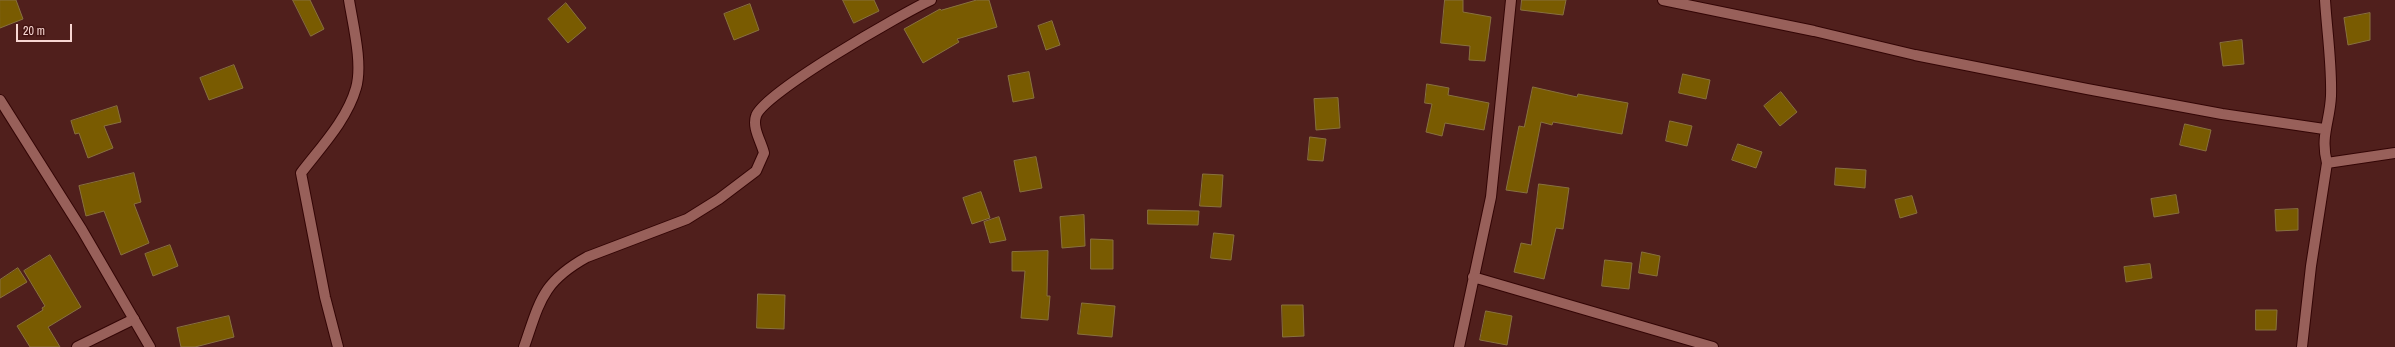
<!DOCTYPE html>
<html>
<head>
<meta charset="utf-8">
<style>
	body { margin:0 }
	#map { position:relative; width:2395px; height:347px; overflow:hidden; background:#501f1c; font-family:"Archivo Narrow",sans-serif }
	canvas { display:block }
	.scale { position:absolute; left:16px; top:24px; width:56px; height:18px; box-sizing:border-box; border:2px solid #f8d7d3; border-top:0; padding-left:5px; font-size:12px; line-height:14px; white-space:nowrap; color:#f8d7d3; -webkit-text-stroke:3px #441412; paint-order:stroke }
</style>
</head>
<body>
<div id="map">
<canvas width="2395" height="347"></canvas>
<div class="scale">20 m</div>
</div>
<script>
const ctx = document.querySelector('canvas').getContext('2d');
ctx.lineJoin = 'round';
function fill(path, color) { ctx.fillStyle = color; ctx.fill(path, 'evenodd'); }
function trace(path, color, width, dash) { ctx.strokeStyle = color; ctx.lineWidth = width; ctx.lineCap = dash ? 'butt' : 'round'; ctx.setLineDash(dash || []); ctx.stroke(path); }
const building = new Path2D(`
	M0,0h16l7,19 -23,9z
	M293,0h17l14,29 -13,7z
	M843,0h31l5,11 -25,12z
	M977,0h12l8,27 -40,12 2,3 -36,21 -19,-34 36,-20 1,1z
	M1445,0h18v12l28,5 -6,44 -16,-1 1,-14 -29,-3z
	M1522,0h44l-3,15 -42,-5z
	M566,3l20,25 -18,15 -20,-24z
	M750,4l9,26 -25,10 -10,-26z
	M2370,13v27l-22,5 -4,-27z
	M1052,21l8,24 -14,5 -8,-24z
	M2242,40l2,24 -21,2 -3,-23z
	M234,65l9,23 -34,12 -9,-22z
	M1029,72l5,26 -21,4 -5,-26z
	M1683,74l27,6 -4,19 -27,-6z
	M1427,84l22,4 -1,7 41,8 -5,27 -39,-7 -3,13 -16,-4 6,-28 -7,-1z
	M1533,87l44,10 1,-3 50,9 -6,31 -69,-12 -1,3 -11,-3 -14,71 -21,-3 13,-64 5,1z
	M1781,92l16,20 -17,14 -16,-20z
	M1338,98l2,30 -24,2 -2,-31z
	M117,106l4,16 -17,4 9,22 -25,10 -9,-25 -4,1 -4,-13z
	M1670,121l22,5 -5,20 -21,-5z
	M2185,124l26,6 -5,21 -26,-6z
	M1310,137l16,2 -3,22 -15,-1z
	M1738,144l24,8 -6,16 -24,-8z
	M1036,157l6,31 -22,4 -6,-31z
	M1836,168l30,2 -1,18 -30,-3z
	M134,173l7,29 -7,2 15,39 -28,12 -17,-44 -18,5 -7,-30z
	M1203,174l20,1 -2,32 -21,-1z
	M1539,184l30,4 -6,41 -7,-1 -12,51 -30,-7 7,-29 10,2z
	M981,192l9,26 -18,6 -9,-26z
	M2176,195l3,18 -25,4 -3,-18z
	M1912,196l5,17 -17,5 -5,-18z
	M2298,209v21l-22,1 -1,-21z
	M1148,210l51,1 -1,14 -50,-1z
	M1084,215l1,31 -23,2 -2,-31z
	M999,217l7,23 -16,3 -6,-21z
	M1214,233l20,2 -3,25 -20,-2z
	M1091,239l22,1v29h-22z
	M170,245l8,21 -25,10 -8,-22z
	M1048,251l-1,45h3l-2,24 -27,-2 4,-47h-13v-19z
	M1642,252l18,4 -3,20 -18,-3z
	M50,255l31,52 -33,20 12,20h-30l-13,-21 26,-16 -1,-2 3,-2 -21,-35z
	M1605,260l27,3 -3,26 -27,-3z
	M2150,264l2,14 -26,4 -2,-15z
	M18,268l9,14 -27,16v-18z
	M758,294l27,1 -1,34 -27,-1z
	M1082,303l33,3 -3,31 -34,-3z
	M1282,305h21l1,31 -21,1z
	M2256,310h21l-1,20h-20z
	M1486,311l26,5 -5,29 -27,-5z
	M229,316l5,21 -39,10h-14l-4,-19z`);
fill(building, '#795b01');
trace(building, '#88713f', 1);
const street = new Path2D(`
	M1663,0l151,31 101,24 172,34 135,25 102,15
	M2327,163l68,-10
	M1473,277l240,70
	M77,347l57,-28
	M338,347l-13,-50 -24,-124c19,-25 46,-53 55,-85 7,-24 -3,-63 -7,-88
	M524,347c16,-46 18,-65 63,-90l100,-38 32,-20 37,-28 8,-18c-3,-12 -12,-25 -8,-37 7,-23 147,-103 175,-116
	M1459,347l32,-150 20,-197
	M2302,347l9,-81 16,-103c-7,-27 3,-42 4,-67 1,-31 -4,-64 -6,-96`);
const secondary = new Path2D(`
	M0,100l82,130 68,117`);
trace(street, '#330505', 12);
trace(secondary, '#330505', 12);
trace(street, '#98605a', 10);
trace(secondary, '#98605a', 10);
</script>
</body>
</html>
